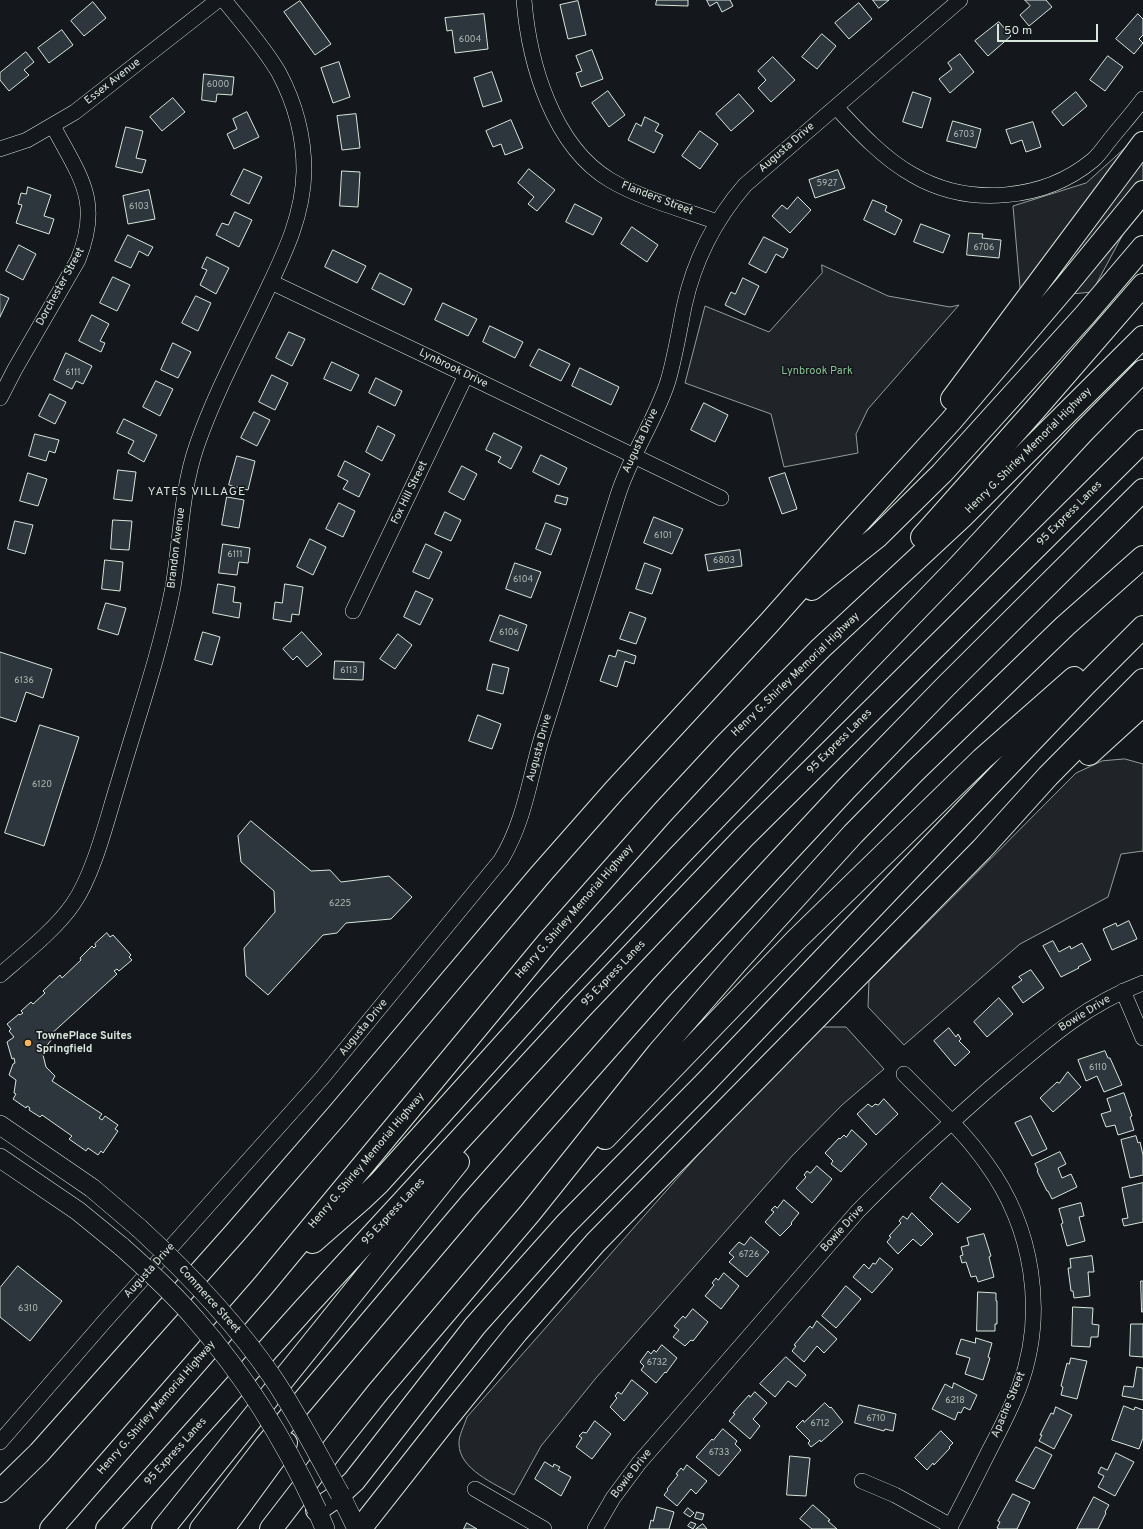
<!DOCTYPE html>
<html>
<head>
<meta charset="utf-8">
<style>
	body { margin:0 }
	#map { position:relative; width:1143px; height:1529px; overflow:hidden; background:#14181c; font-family:Overpass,sans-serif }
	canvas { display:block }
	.scale { position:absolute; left:997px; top:24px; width:101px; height:18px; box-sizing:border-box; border:2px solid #d8e6dc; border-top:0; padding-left:5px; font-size:12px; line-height:14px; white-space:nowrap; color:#d8e6dc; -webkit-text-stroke:3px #14181c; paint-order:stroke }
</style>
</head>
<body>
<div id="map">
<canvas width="1143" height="1529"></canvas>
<div class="scale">50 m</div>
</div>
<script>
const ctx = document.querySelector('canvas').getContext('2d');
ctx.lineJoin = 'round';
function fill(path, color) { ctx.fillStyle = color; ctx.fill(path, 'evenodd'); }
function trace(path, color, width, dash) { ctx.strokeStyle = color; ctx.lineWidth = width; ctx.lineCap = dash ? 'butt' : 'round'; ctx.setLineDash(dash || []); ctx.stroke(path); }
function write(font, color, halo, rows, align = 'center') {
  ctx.font = font + ' Overpass,sans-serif'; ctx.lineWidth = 3; ctx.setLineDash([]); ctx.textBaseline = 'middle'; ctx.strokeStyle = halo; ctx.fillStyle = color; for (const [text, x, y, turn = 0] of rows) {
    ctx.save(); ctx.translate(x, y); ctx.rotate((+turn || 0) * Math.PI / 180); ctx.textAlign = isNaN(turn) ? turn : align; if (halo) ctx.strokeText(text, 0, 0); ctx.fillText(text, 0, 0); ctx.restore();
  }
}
const green = new Path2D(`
	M1143,132v65l-51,95 -71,7 -8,-93 73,-23z
	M822,265l66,31 62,11 9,-2 -91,104 -12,25 2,19 -74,14 -13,-53 -86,-31 20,-77 64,26 53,-59z
	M1125,759l18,5v87l-22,3 -13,43 -88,47 -116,101 -36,-38 1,-26 207,-208 26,-12z
	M822,1027h24l38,42 -42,36 -50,51 -196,222 -55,68 -27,49c-19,-11 -55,-26 -55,-51 -1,-7 6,-20 8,-27l259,-294z`);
fill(green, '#202428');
trace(green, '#939e99', 1);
const building = new Path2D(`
	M657,0h31v6l-32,-1z
	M707,0h23l3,6 -11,6 -5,-10 -7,4z
	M873,0h16l-10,8z
	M1025,0h21l6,7 -23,19 -9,-11 10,-9z
	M300,1l31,43 -16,11 -31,-43z
	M578,1l8,34 -18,4 -8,-34z
	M93,2l13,16 -22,18 -13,-15z
	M859,3l13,16 -23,20 -14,-16z
	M484,14l4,35 -33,4 -3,-23 -5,1 -2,-13z
	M1138,14l5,5v16l-4,4 4,4 -9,11 -18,-15z
	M999,22l12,14 -23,20 -13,-15z
	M62,30l11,15 -24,18 -11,-15z
	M822,34l14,12 -19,23 -15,-12z
	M592,50l11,29 -22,8 -5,-14 6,-2 -6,-15z
	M26,52l8,10 -10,8 5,5 -20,16 -9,-11v-7z
	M960,54l14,18 -24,21 -11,-14 13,-10 -4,-6z
	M1108,56l15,11 -18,24 -15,-11z
	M773,57l22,23 -24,22 -13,-14 8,-8 -8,-9z
	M339,62l11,35 -17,6 -12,-35z
	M492,72l10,29 -19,6 -9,-29z
	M204,74l30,3 -2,18 -15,-1 -1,8 -14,-2z
	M608,91l17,24 -16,12 -17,-24z
	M913,92l18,6 -9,30 -19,-6z
	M1076,92l11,14 -24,20 -11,-14z
	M739,94l15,17 -23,20 -15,-17z
	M173,98l12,14 -23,19 -12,-14z
	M247,112l12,25 -25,12 -7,-15 10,-5 -4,-10z
	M356,114l4,34 -18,2 -5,-34z
	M645,117l14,7 -4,7 8,4 -9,18 -26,-13 8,-17 5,3z
	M511,120l12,28 -18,7 -4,-11 -8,3 -7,-16z
	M953,121l28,8 -5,19 -29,-7z
	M1033,122l8,25 -15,5 -4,-12 -11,4 -5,-14z
	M126,127l17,4 -7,27 10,2 -4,13 -26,-6z
	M700,131l18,13 -18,25 -18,-13z
	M244,169l18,8 -13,27 -18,-9z
	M529,169l26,21 -18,21 -9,-7 6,-7 -16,-14z
	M838,170l7,18 -30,10 -6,-18z
	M342,171l18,1 -2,35 -18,-1z
	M28,187l23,8 -7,21 10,3 -5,15 -33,-11 6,-18 -4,-1 3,-11 5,1z
	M149,190l6,29 -27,5 -5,-28z
	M798,197l13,13 -21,23 -18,-17 10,-11 5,4z
	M873,200l14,6 -2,5 17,9 -7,15 -31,-15z
	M575,204l27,14 -9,17 -27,-13z
	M235,212l17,8 -13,27 -23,-12 6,-12 6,2z
	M921,224l29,11 -7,18 -29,-11z
	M632,227l26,18 -11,17 -26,-18z
	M969,233l14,1 -1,4 19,2 -2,18 -32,-3z
	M128,235l25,12 -5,9 -9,-5 -8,17 -16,-7z
	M764,237l24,12 -5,9 -7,-4 -10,19 -17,-9z
	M19,245l17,9 -13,26 -17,-9z
	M333,250l33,16 -9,17 -32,-16z
	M207,257l22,11 -13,26 -16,-9 7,-15 -5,-2z
	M380,273l32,16 -8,16 -32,-16z
	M113,277l17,8 -13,26 -17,-8z
	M743,278l16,8 -14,29 -20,-10 6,-13 4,2z
	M0,294l9,4 -9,19z
	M196,296l15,7 -13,28 -16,-8z
	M443,303l34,16 -9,17 -33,-16z
	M92,315l17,9 -9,17 5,2 -4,9 -22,-11z
	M490,326l33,16 -8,16 -32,-16z
	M289,332l16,7 -13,27 -16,-8z
	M173,343l18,9 -13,26 -17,-8z
	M539,349l31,15 -9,17 -31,-15z
	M66,353l26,13 -9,18 -7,-3 -4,8 -18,-9z
	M332,362l27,13 -8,16 -27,-12z
	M580,368l39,19 -8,18 -39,-19z
	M272,375l16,8 -13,27 -16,-8z
	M376,378l26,13 -7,15 -26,-13z
	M156,381l17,8 -13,27 -17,-9z
	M50,394l16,8 -11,22 -16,-8z
	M704,403l24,12 -13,27 -24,-12z
	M254,412l16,8 -13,26 -16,-8z
	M124,419l33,16 -13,27 -16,-9 6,-12 -17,-8z
	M378,426l17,9 -13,26 -16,-9z
	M494,433l28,14 -11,22 -13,-7 3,-5 -15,-7z
	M35,434l24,6 -4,13 -6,-2 -3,10 -17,-5z
	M541,455l26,13 -8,17 -26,-13z
	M237,456l18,5 -7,29 -19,-5z
	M345,461l25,13 -11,23 -16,-8 5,-8 -10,-5z
	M462,466l15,8 -13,26 -15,-8z
	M118,470l18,2 -4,29 -18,-2z
	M28,473l19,6 -9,27 -18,-5z
	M785,473l12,36 -15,5 -13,-36z
	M557,495l11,3 -2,7 -11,-3z
	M227,497l17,3 -5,28 -17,-3z
	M339,503l16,8 -12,26 -17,-8z
	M445,512l16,8 -10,21 -16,-7z
	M654,517l29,12 -11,25 -28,-11z
	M113,520l19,1 -3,29 -18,-1z
	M15,521l18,4 -8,29 -17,-5z
	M546,523l15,6 -10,26 -15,-6z
	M310,539l16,8 -13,28 -16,-8z
	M223,544l27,4 -2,15 -9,-1 -2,13 -18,-2z
	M426,544l16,8 -13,27 -16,-7z
	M740,550l2,16 -34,5 -3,-16z
	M105,560l18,2 -3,29 -18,-2z
	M515,563l26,9 -10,26 -25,-9z
	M645,563l16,6 -9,25 -16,-5z
	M218,584l17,3 -2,15 8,1 -2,15 -26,-5z
	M285,584l18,3 -4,28 -7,-1 -1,8 -18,-3 2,-17 7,1z
	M416,591l17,8 -13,26 -16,-8z
	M106,603l20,5 -8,27 -20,-6z
	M630,612l16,6 -10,26 -16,-5z
	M500,615l27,10 -9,26 -28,-10z
	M203,632l17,5 -8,28 -17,-5z
	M302,632l20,22 -15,13 -10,-11 -4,4 -10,-11z
	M398,634l14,11 -17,24 -15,-10z
	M618,650l18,6 -2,8 -9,-3 -8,26 -17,-6 9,-26 6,2z
	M0,652l52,17 -9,29 -17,-6 -10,30 -16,-5z
	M335,661l29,1 -1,18 -29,-1z
	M493,664l16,4 -6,26 -16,-4z
	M478,715l23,9 -9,25 -23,-8z
	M40,725l39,12 -35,109 -39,-13z
	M251,821l60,50 19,-1 11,12 48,-6 23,21 -21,22 -45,4 -9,10 -14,2 -55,60 -22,-19 -2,-28 31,-36 -1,-21 -33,-29 -3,-26z
	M1129,921l8,18 -25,11 -9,-21 13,-6 1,3z
	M107,933l3,4 3,-2 18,20 -2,2 3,3 -13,11 -2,-2 -3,2 3,3 -68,62 3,3 -7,9 -2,7 3,12 9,9 -3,5 50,33 -3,4 3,2 3,-4 13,9 -3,4 3,2 -15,22 -2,-2 -3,4 -10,-7 -2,3 -17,-12 3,-3 -30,-21 -2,2 -11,-7 1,-2 -3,-2 -1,2 -13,-9 3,-5 -2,-1 2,-13 -7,-5 4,-11 2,-1 -1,-5 -2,1 -5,-17 7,-5 -5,-6 2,-2 -4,-5 12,-10 1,1 3,-2 -2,-2 10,-9 2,2 12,-11 -2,-2 17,-16 2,3 19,-18 -1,-2 12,-12 2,2 2,-2 -1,-2z
	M1053,941l6,11 11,-6 1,3 11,-6 9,17 -13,7 1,1 -18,9 -18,-31z
	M1031,970l13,18 -21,15 -11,-16 10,-7 -3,-3z
	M999,998l14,16 -26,23 -13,-15z
	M949,1028l7,9 2,-3 3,5 -2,2 11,11 -15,14 -21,-25z
	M1105,1051l3,7h2l12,27 -18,7 -7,-16 -11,5 -8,-21z
	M1068,1072l13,15 -28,25 -13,-14 17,-16 2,1z
	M1124,1093l8,23 -2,1 4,13 -16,5 -3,-10 -9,2 -5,-13 10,-3 -4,-12z
	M884,1099l14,15 -22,21 -19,-21 11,-10 4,3 3,-3 3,1z
	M1031,1116l16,33 -15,7 -17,-33z
	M852,1130l15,14 -26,28 -10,-8 2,-3 -8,-8 14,-15 1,1 4,-4 2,2z
	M1136,1136l2,7 2,-1 3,13v20l-13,3 -9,-38z
	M1060,1152l6,12 -8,4 4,10 9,-4 6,13 -25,12 -4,-8h-1l-10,-20 1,-1 -3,-6z
	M817,1166l15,13 -20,24 -16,-15 10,-11 -2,-2 3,-4 3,2z
	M942,1183l29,26 -13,14 -28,-25z
	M1143,1183v39l-19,4 -2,-7 6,-1 -6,-30z
	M784,1200l15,13 -8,10 1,1 -12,12 -15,-14 9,-10 -3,-2 4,-4 2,2z
	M1081,1203l3,13 -5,1 6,24 -18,5 -6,-22 2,-1 -4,-14z
	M912,1213l21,21 -12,12 -8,-7 -15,15 -11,-12 4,-5 -2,-1 12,-13 -2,-2 4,-5 4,3z
	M984,1234l7,22 -2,1 5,20 -16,5 -2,-6 -5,1 -5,-15 -4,1 -2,-7 3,-1 -2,-8 8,-2 -2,-7z
	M751,1237l18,15 -22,25 -18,-15 5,-5 -5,-4 10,-11 5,3z
	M1092,1256l2,16h-6l2,24 -16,2 -1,-7h-2l-3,-23h3l-1,-9z
	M880,1258l13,11 -21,24 -19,-16 11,-13 5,5 4,-6 2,1z
	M18,1266l44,35 -32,40 -30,-24v-29z
	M724,1273l15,13 -18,23 -16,-13 9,-11 -2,-2 4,-5 2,2z
	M1141,1281h2v31h-1z
	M846,1286l15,13 -25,29 -14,-12z
	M978,1292l18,1v8h1v23h-2v7h-18z
	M1073,1307l20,1 -1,16 7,1 -1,12h-7l-1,10 -18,-1z
	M693,1309l15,13 -15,19 -2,-1 -6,6 -12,-9 6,-7 -5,-4 9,-10 2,2z
	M817,1321l20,18 -13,14 -7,-7 -13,16 -12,-11 4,-5 -2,-1 16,-19 2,2z
	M1131,1324h12v33l-13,-1z
	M976,1338l16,5 -4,14 2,1 -7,22 -18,-6 5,-16 -14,-4 5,-15 14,4z
	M662,1345l15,13 -11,15 -1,-1 -9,11 -15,-13 3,-4 -4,-4 8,-11 3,3 3,-4 2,2z
	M786,1357l20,18 -10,12 -8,-6 -13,16 -15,-13z
	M1071,1358l16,3 -10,38 -16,-4 2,-8 -2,-1 6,-23 2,1z
	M1137,1367l6,1v32l-21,-4 2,-10 9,1z
	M632,1380l16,13 -24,28 -14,-14 7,-9 -2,-2 3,-4 3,2z
	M954,1383l23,12 -7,15 -6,-3 -3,6 -3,-1 -3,8 -23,-11 13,-25 7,4z
	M755,1392l12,11 -14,16 7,7 -10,13 -21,-18 6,-7 -2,-1 16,-18 1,2z
	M825,1403l5,5 1,-1 12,15 -22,20 -1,-2 -9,7 -3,-4 2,-2 -14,-14 7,-7 1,2z
	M859,1405l37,9 -3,17 -8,-2 -1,2 -29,-8z
	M1124,1406l10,4 1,-3 8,3v28l-4,11 -27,-9z
	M1056,1407l16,8 -18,34 -15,-8 3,-6h-2l11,-22 2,1z
	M595,1421l16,13 -19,25 -16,-12 6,-9 -3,-2 4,-4 3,1z
	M723,1429l14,12 -2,3 6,6 -22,26 -23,-19 16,-18 1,1z
	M941,1431l12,12 -4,4 1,1 -16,17 -1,-2 -6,7 -12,-12z
	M1036,1447l16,8 -18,34 -18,-8z
	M1116,1453l18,9 -19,34 -17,-9 6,-11 -6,-3 3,-6 6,3z
	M790,1456l20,2 -4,38 -19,-1z
	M545,1462l8,5 1,-3 6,3 -2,3 13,7 -10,19 -26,-17z
	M687,1465l20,16 -11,13 -5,-5 -14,17 -13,-11 4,-5 -1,-1 11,-14 -2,-1 5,-6 2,2z
	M1013,1494l17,8 -13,27h-18l-2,-1 3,-6 -2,-1z
	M1094,1497l15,8 -4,7 1,1 -8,16h-21z
	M813,1505l17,15 -2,1 9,8h-25l-12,-10z
	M657,1507l17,5 -5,17h-20l2,-9 2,1z
	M688,1508l6,5 -4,4 -6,-4z
	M697,1512l7,2 -2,6 -7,-2z
	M691,1522l5,2 -3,5 -5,-3z
	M467,1523l10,6h-13z
	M703,1524l4,5h-11z`);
fill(building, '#2c363c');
trace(building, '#d8e6dc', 1);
const minor = new Path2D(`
	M524,0c5,63 29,146 86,180 30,18 74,30 107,42
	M836,107c22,24 48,52 77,68 55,32 131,26 180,-15 6,-5 11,-13 16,-19 11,-14 23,-27 34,-42
	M0,149l27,-9 48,-28 143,-112
	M271,282l164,78 286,138
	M0,398l15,-29 63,-109c24,-59 2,-83 -25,-134
	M353,611l113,-236
	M0,975c23,-20 56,-46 73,-71 21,-30 34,-85 45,-120 19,-65 42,-130 55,-197 8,-48 8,-96 24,-142 17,-49 42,-96 64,-142 20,-43 42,-83 43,-132 0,-33 -9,-68 -25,-98 -15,-26 -36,-49 -55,-73
	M1123,991l20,47
	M904,1074c28,29 59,56 82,89 47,64 61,150 33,225 -8,21 -19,42 -30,63 -13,26 -26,52 -40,78
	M0,1442l104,-120 218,-244 179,-218c23,-38 28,-78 40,-120 25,-81 51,-161 76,-242 12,-41 38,-76 51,-117 7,-24 11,-49 16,-74 10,-47 30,-86 61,-122l215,-185
	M862,1481l33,14 56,31
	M475,1489l69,40
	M595,1529l18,-31 26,-35 219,-252c42,-43 86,-82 131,-122 50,-42 91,-82 154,-106`);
const major = new Path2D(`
	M0,1125l92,63 47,40
	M0,1158l78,53 44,36
	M340,1494l17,35
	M317,1510l8,19`);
const highway = new Path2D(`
	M952,399l191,-256
	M922,537l111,-125 110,-127
	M812,589l65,-52 65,-64 143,-158 58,-68
	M1089,754l54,-49
	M605,1138l191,-198 186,-181 92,-81
	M313,1242l48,-42 18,-17 172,-191 128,-136 280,-290 124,-134 60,-61
	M0,1491l39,-38 195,-219 104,-120 202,-239 74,-84 155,-168 79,-89 103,-113 114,-134 78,-95
	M317,1510l23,-16 14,-13 121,-155 90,-101 142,-144 379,-397 57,-57
	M51,1529l212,-243 285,-344 115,-130 63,-68 95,-96 141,-131 181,-180
	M107,1529l198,-221 277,-301 162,-170 399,-396
	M163,1529l295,-367
	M201,1529l65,-84 205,-242 190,-215 185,-199 99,-102 198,-197
	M223,1529l63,-86
	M271,1529l64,-83 43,-54 152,-179 128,-160 79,-91 116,-128 62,-63 150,-145 78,-69
	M360,1529l85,-108 72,-89 79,-90 386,-393 66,-73 95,-96`);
trace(minor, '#d8e6dc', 16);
trace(major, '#d8e6dc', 20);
trace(highway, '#d8e6dc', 24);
trace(minor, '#14181c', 15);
trace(major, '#14181c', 19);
trace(highway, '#14181c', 22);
const majorBridge = new Path2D(`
	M139,1228c50,46 96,94 134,150 25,37 45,77 67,116
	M122,1247c26,23 52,47 74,73 50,57 89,121 121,190`);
trace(majorBridge, '#d8e6dc', 20, []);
trace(majorBridge, '#14181c', 19);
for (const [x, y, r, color] of [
	[28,1043,4,"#ffb74d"]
]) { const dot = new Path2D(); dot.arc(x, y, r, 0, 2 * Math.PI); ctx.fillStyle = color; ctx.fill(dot); trace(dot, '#14181c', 1.5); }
write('9px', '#adbab4', null, [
	["6004",470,40],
	["6000",218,85],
	["6703",964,135],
	["5927",827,184],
	["6103",139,207],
	["6706",984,248],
	["6111",73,373],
	["6101",663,536],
	["6111",235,555],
	["6803",724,561],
	["6104",523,580],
	["6106",509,633],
	["6113",349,671],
	["6136",24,681],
	["6120",42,785],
	["6225",340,904],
	["6110",1098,1068],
	["6726",749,1255],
	["6310",28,1309],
	["6732",657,1363],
	["6218",955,1401],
	["6710",876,1419],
	["6712",820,1424],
	["6733",719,1453]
]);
write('11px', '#d8e6dc', '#14181c', [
	["Essex Avenue",113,82,-38],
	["Augusta Drive",787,148,-41],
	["Flanders Street",657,199,21],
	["Dorchester Street",61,287,-61],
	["Lynbrook Drive",453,369,26],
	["Augusta Drive",641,441,-65],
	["Henry G. Shirley Memorial Highway",1029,451,-45],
	["Fox Hill Street",410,493,-64],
	["95 Express Lanes",1070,514,-45],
	["Brandon Avenue",177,548,-83],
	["Henry G. Shirley Memorial Highway",796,675,-44],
	["95 Express Lanes",840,742,-45],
	["Augusta Drive",540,748,-75],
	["Henry G. Shirley Memorial Highway",575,912,-49],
	["95 Express Lanes",614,974,-46],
	["Bowie Drive",1085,1014,-32],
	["Augusta Drive",364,1028,-51],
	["Henry G. Shirley Memorial Highway",367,1161,-50],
	["95 Express Lanes",394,1212,-47],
	["Bowie Drive",843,1229,-48],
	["Augusta Drive",150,1271,-48],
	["Commerce Street",209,1300,48],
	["Apache Street",1009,1405,-67],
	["Henry G. Shirley Memorial Highway",157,1408,-49],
	["95 Express Lanes",176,1452,-48],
	["Bowie Drive",632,1474,-52]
]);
write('11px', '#8ac095', '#14181c', [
	["Lynbrook Park",817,372]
]);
write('bold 11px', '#d8e6dc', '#14181c', [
	["TownePlace Suites",36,1037],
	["Springfield",36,1050]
], 'left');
ctx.letterSpacing = '1px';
write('12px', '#d8e6dc', '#14181c', [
	["YATES VILLAGE",197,493]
]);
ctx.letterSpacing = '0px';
</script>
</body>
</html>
